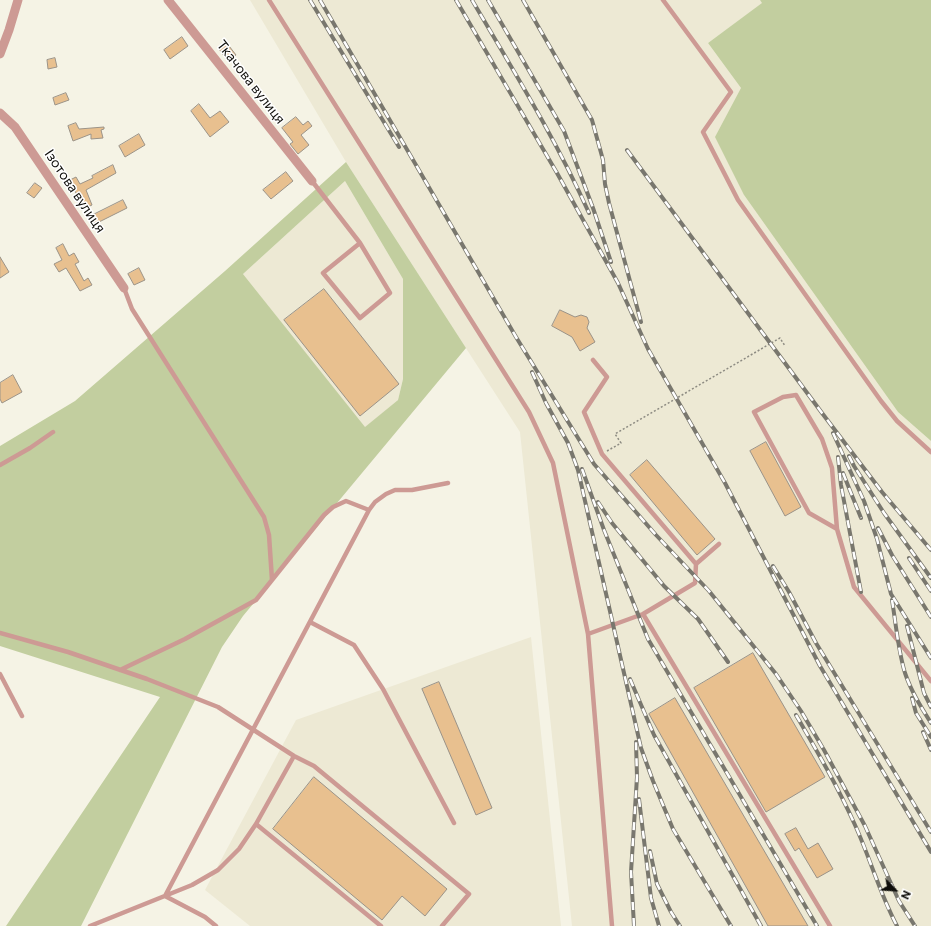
<!DOCTYPE html>
<html>
<head>
<meta charset="utf-8">
<style>
	body { margin:0 }
	#map { position:relative; width:931px; height:926px; overflow:hidden; background:#f5f3e5; font-family:Commissioner,sans-serif }
	canvas { display:block }
	.north { position:absolute; left:875px; top:870px; width:40px; height:40px; -webkit-text-stroke:3px #fff; paint-order:stroke; rotate:115deg; font-size:11px; font-weight:700; line-height:16px; text-align:center; color:#0e0d09 }
	.north::after { content:''; display:block; margin:auto; width:14px; height:18px; background:#0e0d09; clip-path:polygon(50% 0,100% 100%,50% 72%,0 100%) }
</style>
</head>
<body>
<div id="map">
<canvas width="931" height="926"></canvas>
<div class="north">N</div>
</div>
<script>
const ctx = document.querySelector('canvas').getContext('2d');
ctx.lineJoin = 'round';
function fill(path, color) { ctx.fillStyle = color; ctx.fill(path, 'evenodd'); }
function trace(path, color, width, dash) { ctx.strokeStyle = color; ctx.lineWidth = width; ctx.lineCap = dash ? 'butt' : 'round'; ctx.setLineDash(dash || []); ctx.stroke(path); }
function write(font, color, halo, rows, align = 'center') {
  ctx.font = font + ' Commissioner,sans-serif'; ctx.lineWidth = 3; ctx.setLineDash([]); ctx.textBaseline = 'middle'; ctx.strokeStyle = halo; ctx.fillStyle = color; for (const [text, x, y, turn = 0] of rows) {
    ctx.save(); ctx.translate(x, y); ctx.rotate((+turn || 0) * Math.PI / 180); ctx.textAlign = isNaN(turn) ? turn : align; if (halo) ctx.strokeText(text, 0, 0); ctx.fillText(text, 0, 0); ctx.restore();
  }
}
fill(new Path2D(`
	M250,0h510l3,3 -55,40 33,45 3,107 154,217 33,29v485h-359l-52,-494 -174,-270z
	M345,181l58,98v100l-5,21 -33,28 -122,-154z
	M531,637l30,289h-311l-45,-36 91,-170z`), '#ede9d4');
fill(new Path2D(`
	M760,0h171v441l-33,-29 -154,-217 -29,-58 26,-49 -33,-45 54,-40z
	M346,162l120,186 -223,268 -21,31 -141,279h-75l154,-229 -160,-51v-200l75,-45 150,-130zM345,181l58,98v100l-5,21 -33,27 -122,-153z`), '#c2ce9f');
const building = new Path2D(`
	M182,37l6,9 -18,13 -6,-9z
	M226,42l10,13 -8,6 -10,-13z
	M55,58l2,9 -9,2 -1,-9z
	M66,93l3,7 -14,5 -2,-7z
	M199,104l11,14 10,-7 9,11 -19,15 -19,-26z
	M296,117l7,8 5,-4 4,5 -11,9 8,10 -11,9 -8,-10 3,-2 -11,-14z
	M76,123l3,6 25,-2v2l-3,1 2,8 -12,1v-5l-18,7 -5,-15z
	M139,134l6,11 -20,12 -6,-11z
	M113,165l3,8 -30,17 6,15 -11,5 -3,-7 2,-1 -10,-22 6,-3 4,7 13,-6 -1,-2z
	M286,172l7,9 -22,18 -8,-9z
	M35,183l7,5 -8,10 -7,-5z
	M123,200l4,8 -32,16 -4,-8z
	M63,244l6,12 5,-3 5,9 -4,2 9,17 4,-3 4,7 -12,6 -14,-23 -7,4 -5,-8 8,-4 -6,-12z
	M0,257l9,15 -9,6z
	M139,268l6,12 -11,5 -6,-11z
	M324,289l75,95 -39,32 -76,-96z
	M560,310l15,7 6,-2 6,2 2,5 -2,6 8,14 -15,9 -8,-14 -20,-11z
	M13,375l9,17 -20,11 -2,-4v-16z
	M766,442l35,65 -16,9 -35,-65z
	M647,460l68,79 -18,16 -67,-80z
	M753,653l72,124 -59,35 -72,-124z
	M439,682l53,126 -16,7 -54,-126z
	M675,698l133,228h-40l-119,-212z
	M314,777l133,112 -22,27 -23,-20 -20,24 -109,-91z
	M796,828l12,21 10,-6 15,26 -16,9 -18,-30 -4,3 -10,-17z`);
fill(building, '#e8c08f');
trace(building, '#9b9388', 1);
trace(new Path2D(`
	M607,451l14,-8 -6,-9 165,-96 5,8`), '#8d8b82', 1.5, [2, 2]);
trace(new Path2D(`
	M269,0l260,412 24,51 35,171 24,292
	M663,0l68,92 -28,40 35,68 143,201 16,20 34,31
	M312,181l48,62 30,50 -30,25 -37,-45 37,-30
	M124,288l8,21 132,208 5,18 3,45
	M593,360l14,17 -23,35 18,42 94,110
	M0,465l30,-17 23,-16
	M837,529l-28,-16 -55,-101 29,-15 13,-2 26,44 10,29 5,61 17,58 77,94
	M643,614l187,312
	M310,622l44,23 29,44 71,134
	M0,633l68,19 79,27 71,28 76,49 20,10 155,128 -27,32
	M588,634l55,-20 52,-31 1,-19 23,-20
	M120,670l65,-31 71,-39 68,-85 9,-8 13,-6 23,9
	M0,674l22,42
	M256,824l125,102
	M90,926l102,-41 26,-15 21,-21 17,-25 38,-68
	M216,926l-11,-9 -40,-21 204,-386 6,-8 11,-8 9,-4h17l36,-7`), '#cd9a94', 4.5);
trace(new Path2D(`
	M168,0l144,181
	M0,54l9,-24 9,-30
	M0,113l15,14 109,161`), '#cd9a94', 9);
const rail = new Path2D(`
	M310,0l89,147
	M320,0l196,337 78,127 62,71 53,56 67,83 25,37 23,39 41,76 34,75 16,25
	M456,0l101,173 61,110 30,66 77,134 95,183 111,186
	M472,0c41,70 84,139 117,213
	M488,0l76,131 29,77 18,54
	M523,0l69,120 11,40 2,24 4,19 32,119
	M627,150l195,263 60,79 49,58
	M532,372l14,31 22,40 10,27 63,278 12,33 20,48 58,97
	M833,433l31,68 13,38 14,55 40,64
	M849,456l5,10 30,47 47,65
	M838,457l3,28 20,107
	M582,469l22,61 44,109 169,287
	M843,473l18,45
	M598,502l14,21 52,63 34,33 30,43
	M878,528l14,27 39,62
	M909,558l22,33
	M773,566l16,26 27,51 115,189
	M892,600c4,24 6,50 13,73 6,18 16,34 26,50
	M907,626l17,67 7,14
	M630,679l24,56 107,191
	M912,698l4,15 15,24
	M796,715c21,36 42,72 59,110 15,33 25,69 42,101
	M923,732l8,18
	M639,799l12,99 8,28
	M650,851l7,33 14,28 9,14
	M634,926l-3,-54 6,-95 -1,-35`);
trace(rail, '#79776e', 4);
trace(rail, '#fff', 2.5, [8]);
write('14px', '#0e0d09', '#fff', [
	["Ткачова вулиця",251,82,52],
	["Ізотова вулиця",75,191,56]
]);
</script>
</body>
</html>
